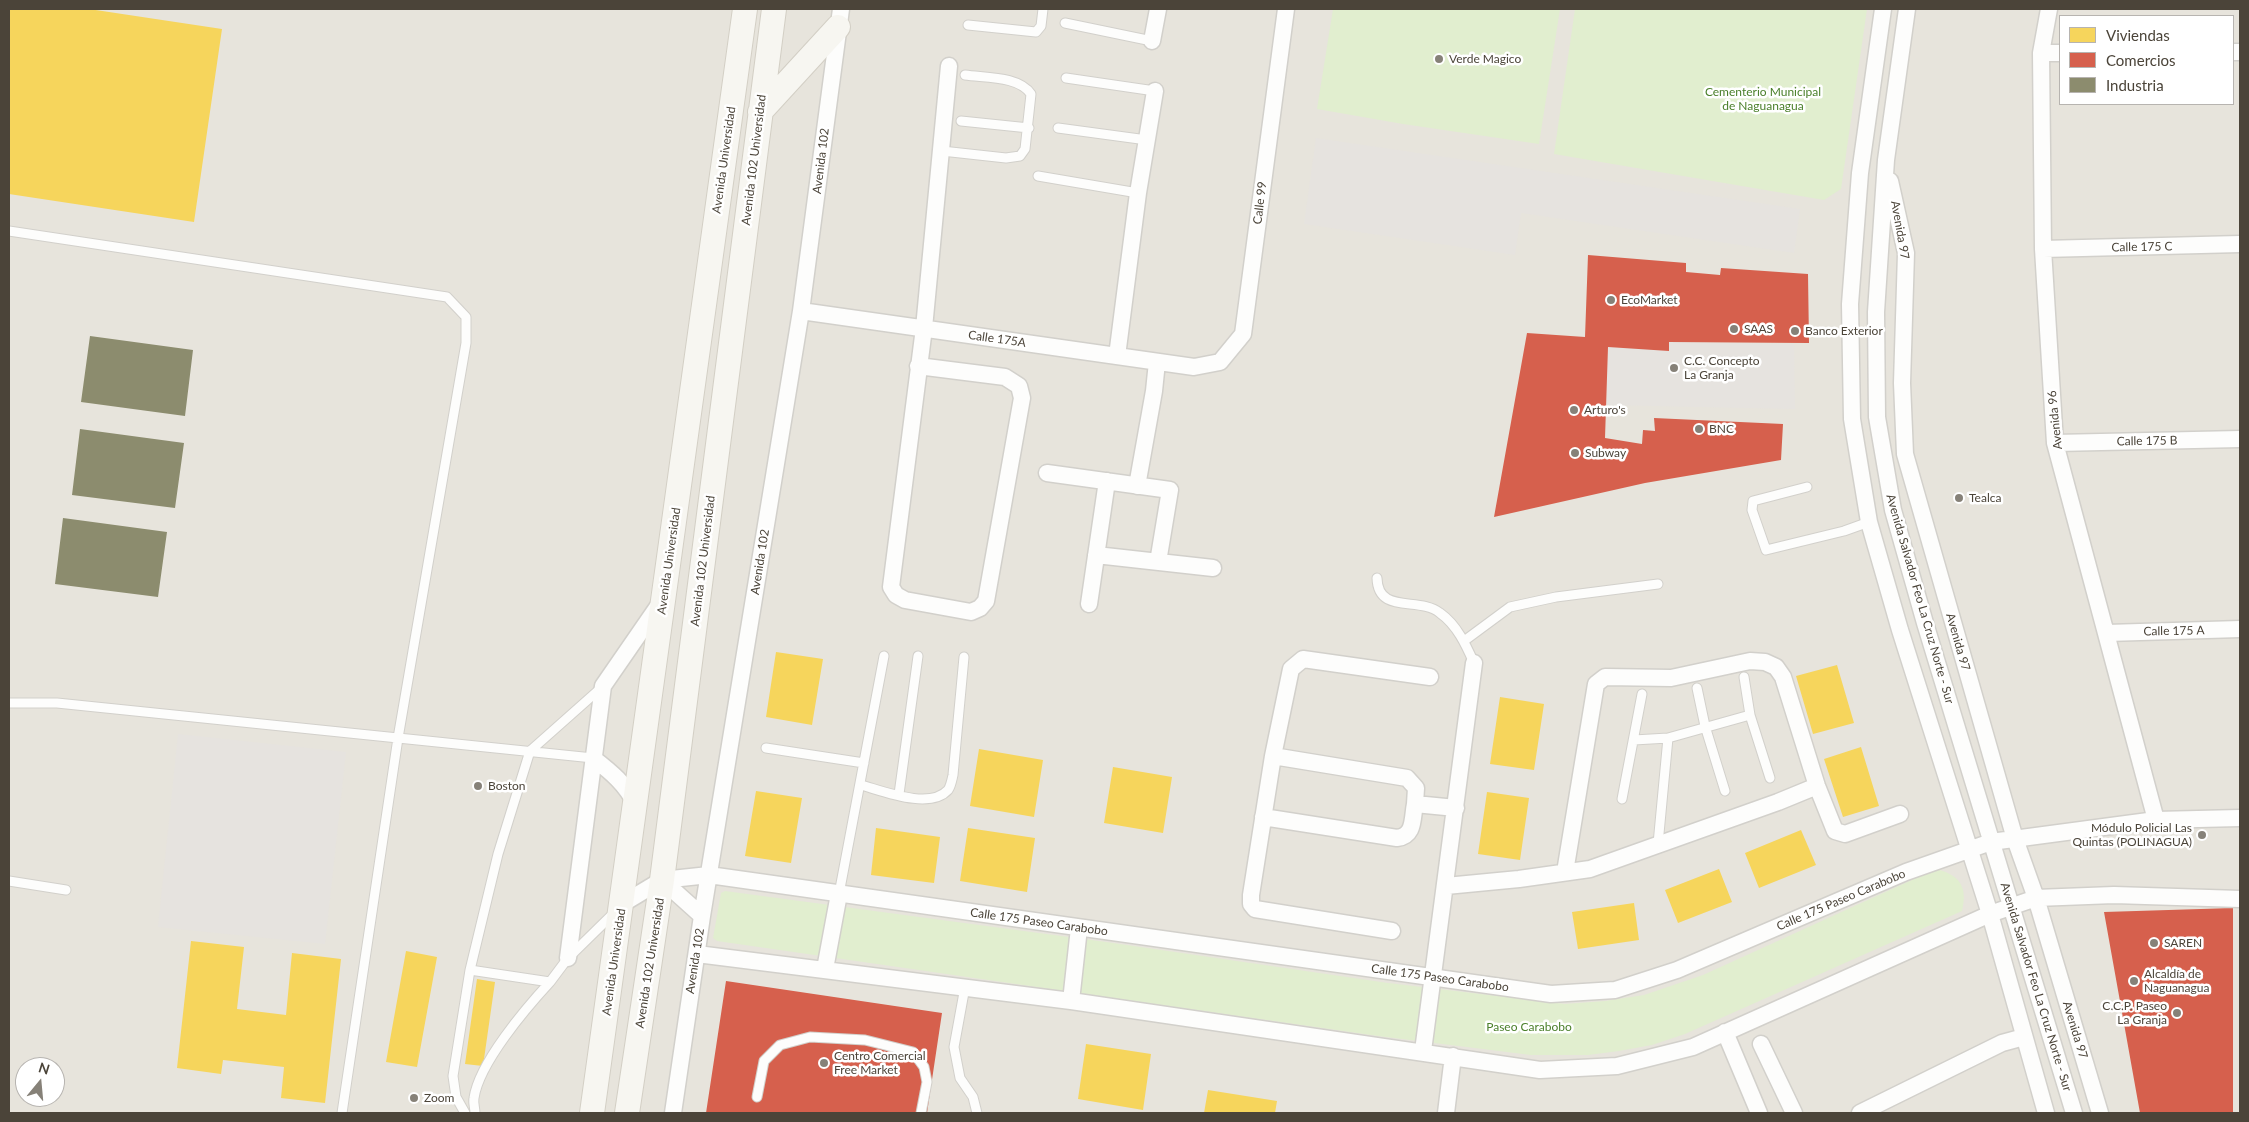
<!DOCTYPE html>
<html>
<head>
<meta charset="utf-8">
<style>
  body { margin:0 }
  #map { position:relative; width:2249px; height:1122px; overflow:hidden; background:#f4f2ee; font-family:Lato,sans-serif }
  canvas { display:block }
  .frame { position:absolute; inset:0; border:10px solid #4b4439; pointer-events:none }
  .legend { position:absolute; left:2059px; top:15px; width:175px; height:90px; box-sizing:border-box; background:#fff; border:1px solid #b7b4b0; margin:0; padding:6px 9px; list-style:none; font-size:15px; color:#4b4439 }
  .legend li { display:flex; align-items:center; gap:10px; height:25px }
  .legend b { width:25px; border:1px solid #b7b4b0 }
  .north { position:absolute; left:15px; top:1057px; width:50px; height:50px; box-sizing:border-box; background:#fff; border:1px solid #b7b4b0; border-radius:50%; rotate:17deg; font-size:14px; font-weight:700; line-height:20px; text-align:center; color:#4b4439 }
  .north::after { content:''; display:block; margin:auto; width:18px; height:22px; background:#868178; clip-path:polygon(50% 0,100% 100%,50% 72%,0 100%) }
</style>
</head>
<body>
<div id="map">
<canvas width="2249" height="1122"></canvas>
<div class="frame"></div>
<ul class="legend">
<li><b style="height:14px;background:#f6d55c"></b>Viviendas</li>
<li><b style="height:14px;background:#d6604d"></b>Comercios</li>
<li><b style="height:14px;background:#8c8c6e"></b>Industria</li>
</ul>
<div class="north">N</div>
</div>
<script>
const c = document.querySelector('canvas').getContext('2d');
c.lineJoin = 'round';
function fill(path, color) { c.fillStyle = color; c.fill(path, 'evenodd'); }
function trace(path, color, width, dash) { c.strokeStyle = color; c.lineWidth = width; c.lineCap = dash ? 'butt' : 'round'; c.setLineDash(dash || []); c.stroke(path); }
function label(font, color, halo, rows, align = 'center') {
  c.font = font + ' Lato,sans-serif'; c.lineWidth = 5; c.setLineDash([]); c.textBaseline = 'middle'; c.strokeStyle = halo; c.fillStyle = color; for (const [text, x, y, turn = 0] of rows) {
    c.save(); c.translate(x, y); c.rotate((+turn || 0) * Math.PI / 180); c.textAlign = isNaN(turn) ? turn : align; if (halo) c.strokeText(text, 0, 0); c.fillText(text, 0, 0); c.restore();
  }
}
fill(new Path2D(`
  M9 9H2240V1113H9ZM2060 16H2233V104H2060ZM25 1067H55V1097H25Z`), '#e7e4dc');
fill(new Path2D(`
  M1333 9H1560L1539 144 1403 124 1317 109Z
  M1575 9H1867L1841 189 1824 200 1554 154Z
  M1936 869C1960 875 1968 887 1962 911L1685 1034 1652 1045 1619 1051 1588 1055H1531L1378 1036 717 941 713 938 721 893 725 891 1106 942 1388 983 1565 1004 1605 1001 1644 995 1703 975Z`), '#e1eecf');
fill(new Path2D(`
  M1316 138 1800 209 1794 253 1521 213 1515 255 1304 224Z
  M1669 342 1794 344 1795 409 1606 405 1608 347Z
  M178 734 346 752 325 944 158 927Z`), '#e6e3df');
fill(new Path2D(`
  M9 9H89L222 29 194 222 9 194Z
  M776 652 823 659 812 725 766 717Z
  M1837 665 1854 723 1813 734 1796 676Z
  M1500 697 1544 704 1534 770 1490 764Z
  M1861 747 1879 806 1843 817 1824 759Z
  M979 749 1043 760 1034 817 970 806Z
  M1113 767 1172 777 1163 833 1104 823Z
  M756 791 802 798 791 863 745 856Z
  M1487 792 1529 798 1520 860 1478 854Z
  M876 828 940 837 934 883 871 875Z
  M968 828 1035 838 1027 892 960 881Z
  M1801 830 1816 865 1759 888 1745 853Z
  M1719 869 1732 902 1678 923 1665 890Z
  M1634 903 1639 940 1578 949 1572 912Z
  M191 941 244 947 237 1009 286 1015 292 953 341 959 325 1103 281 1098 284 1067 223 1060 221 1074 177 1068Z
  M406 951 437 957 417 1067 386 1062Z
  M477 979 495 982 483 1066 465 1064Z
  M1086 1044 1151 1054 1143 1110 1078 1099Z
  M1208 1090 1277 1101 1275 1113H1204Z`), '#f6d55c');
fill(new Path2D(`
  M1588 255 1686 263V272L1720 275 1721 268 1808 274 1809 343 1669 342V351L1608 347 1605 438 1642 444 1643 430 1655 431 1654 418 1783 424 1781 460 1645 483 1494 517 1527 333 1585 337Z
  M2233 908V1113H2140L2104 912Z
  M726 981 942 1013 927 1113H706Z`), '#d6604d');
fill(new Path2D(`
  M90 336 193 350 185 416 81 402Z
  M80 429 184 443 175 508 72 495Z
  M63 518 167 532 158 597 55 584Z`), '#8c8c6e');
const service = new Path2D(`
  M1065 23 1152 41
  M968 25 1036 32 1041 26 1043 9
  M1066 78 1155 91
  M961 121 1029 128
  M1058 128 1147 140
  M942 151 1006 158 1020 156 1025 149 1031 94C1019 76 986 78 965 75
  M1038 176 1138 193
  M9 231 447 297 466 317V343L398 738 342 1113
  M1807 487 1753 501 1752 510 1766 550 1844 531 1869 522
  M1377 578C1378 615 1419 596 1440 613 1457 625 1466 645 1474 663
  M1464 641 1510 607 1556 597 1658 584
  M1744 677 1750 715 1770 778
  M1697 688 1705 726 1725 791
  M9 703H57L593 758
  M1634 740 1668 738
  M766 748 864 763
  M861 785C883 791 930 810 948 790 951 786 952 779 953 775L964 657
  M899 794 918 656
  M1622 799 1642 694
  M1658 844 1668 738 1750 715
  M9 881 66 890
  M839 894 884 656
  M470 970 498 854 530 751 601 688
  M965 987 954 1047 960 1078 973 1097 977 1113
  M757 1097 764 1061 780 1045 810 1037 865 1040 913 1052 924 1067 927 1082 921 1113
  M465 1113 456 1097 453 1076 470 970 550 982 568 958 615 912
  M475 1113C475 1108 473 1103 474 1098 479 1063 526 1008 550 982`);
const minor = new Path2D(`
  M1883 9 1860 173 1850 304 1852 419 1869 522 1900 630 1990 914 2046 1113
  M1907 9 1886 160 1876 312 1877 417 1893 510 1925 623 2074 1113
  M2049 9 2041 53 2043 249 2055 443 2156 820
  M1152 41 1158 9
  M2233 52H2240
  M2041 53H2060
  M1890 181 1906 253 1902 383 1905 454 2015 839 2036 898 2100 1113
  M2043 249 2240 244
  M801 311 1194 367 1220 362 1243 334 1286 9
  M1117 356 1138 193 1155 91
  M918 366 1005 377 1019 386 1022 398 986 601 980 608 971 612 905 600 896 595 891 587 924 328 949 66
  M2055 443 2240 439
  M1047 473 1170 490 1158 562
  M1137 486 1154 391 1157 362
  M1096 555 1213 568
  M1089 604 1107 481
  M2107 633 2240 629
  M1273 756 1407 778 1416 788 1415 804 1456 808
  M593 758C611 772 626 784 636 805
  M1263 817 1397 838C1415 836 1412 818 1415 804
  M1565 872 1596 684 1605 677 1671 678 1750 661 1765 662 1776 667 1783 677 1817 786 1835 831 1845 834 1900 814
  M662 880 702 916
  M1446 886 1519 879 1590 869 1778 802 1817 786
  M622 904 662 880 709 875 1551 994 1615 990 1677 970 1906 872 1991 842 2156 820 2240 818
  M1392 931 1255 909 1251 904V895L1273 756 1291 669 1303 659 1430 677
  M697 954 1071 1001 1540 1070 1617 1066 1693 1047 1990 914 2036 898 2114 895 2240 899
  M568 958 603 686 661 602
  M825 969 839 894
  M1071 1001 1079 928
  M1725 1032 1759 1113
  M1761 1044 1794 1113
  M1423 1051 1474 663
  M673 1113 702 916 801 311 841 9
  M1446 1113 1453 1056
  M1860 1113 2002 1043 2024 1037`);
const secondary = new Path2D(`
  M760 112 838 27
  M592 1113 745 9
  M627 1113 662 880 774 9`);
trace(service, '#d2d0cb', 11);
trace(minor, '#d2d0cb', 19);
trace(secondary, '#d3cfc5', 26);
trace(service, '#fdfdfc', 9);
trace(minor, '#fdfdfc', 16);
trace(secondary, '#f7f6f1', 24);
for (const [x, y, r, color] of [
  [1439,59,5,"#868178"],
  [1611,300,5,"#868178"],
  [1734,329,5,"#868178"],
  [1795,331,5,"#868178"],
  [1674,368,5,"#868178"],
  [1574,410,5,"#868178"],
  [1699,429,5,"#868178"],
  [1575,453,5,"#868178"],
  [1959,498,5,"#868178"],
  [478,786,5,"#868178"],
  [2202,835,5,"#868178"],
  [2154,943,5,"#868178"],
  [2134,981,5,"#868178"],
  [2177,1013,5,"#868178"],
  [824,1063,5,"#868178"],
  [414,1098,5,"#868178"]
]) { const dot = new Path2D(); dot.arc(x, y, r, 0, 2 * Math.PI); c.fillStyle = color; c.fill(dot); trace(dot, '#fff', 2); }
label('12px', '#4b4439', '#fff', [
  ["Verde Magico",1449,59],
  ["EcoMarket",1621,300],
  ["SAAS",1744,329],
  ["Banco Exterior",1805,331],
  ["C.C. Concepto",1684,361],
  ["La Granja",1684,375],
  ["Arturo's",1584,410],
  ["BNC",1709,429],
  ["Subway",1585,453],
  ["Tealca",1969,498],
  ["Boston",488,786],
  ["Módulo Policial Las",2192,828,"right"],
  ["Quintas (POLINAGUA)",2192,842,"right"],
  ["SAREN",2164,943],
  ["Alcaldía de",2144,974],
  ["Naguanagua",2144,988],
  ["C.C.P. Paseo",2167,1006,"right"],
  ["La Granja",2167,1020,"right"],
  ["Centro Comercial",834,1056],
  ["Free Market",834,1070],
  ["Zoom",424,1098]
], 'left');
label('12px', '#4a7f2a', '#fff', [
  ["Cementerio Municipal",1763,92],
  ["de Naguanagua",1763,106],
  ["Paseo Carabobo",1529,1027]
]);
label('12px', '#4b4439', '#fff', [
  ["Avenida Universidad",724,160,-82],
  ["Avenida 102 Universidad",754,160,-83],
  ["Avenida 102",821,161,-83],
  ["Calle 99",1260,203,-83],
  ["Avenida 97",1900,230,80],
  ["Calle 175 C",2142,247,-1],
  ["Calle 175A",997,339,8],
  ["Avenida 96",2055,420,-96],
  ["Calle 175 B",2147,441,-1],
  ["Avenida Universidad",669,561,-82],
  ["Avenida 102 Universidad",703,561,-83],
  ["Avenida 102",760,562,-81],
  ["Avenida Salvador Feo La Cruz Norte - Sur",1920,599,74],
  ["Calle 175 A",2174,631,-1],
  ["Avenida 97",1958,642,74],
  ["Calle 175 Paseo Carabobo",1841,900,-23],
  ["Calle 175 Paseo Carabobo",1039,922,8],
  ["Avenida 102",695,961,-81],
  ["Avenida Universidad",614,962,-82],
  ["Avenida 102 Universidad",650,963,-81],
  ["Calle 175 Paseo Carabobo",1440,978,8],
  ["Avenida Salvador Feo La Cruz Norte - Sur",2036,987,73],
  ["Avenida 97",2075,1030,73]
]);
</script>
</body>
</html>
